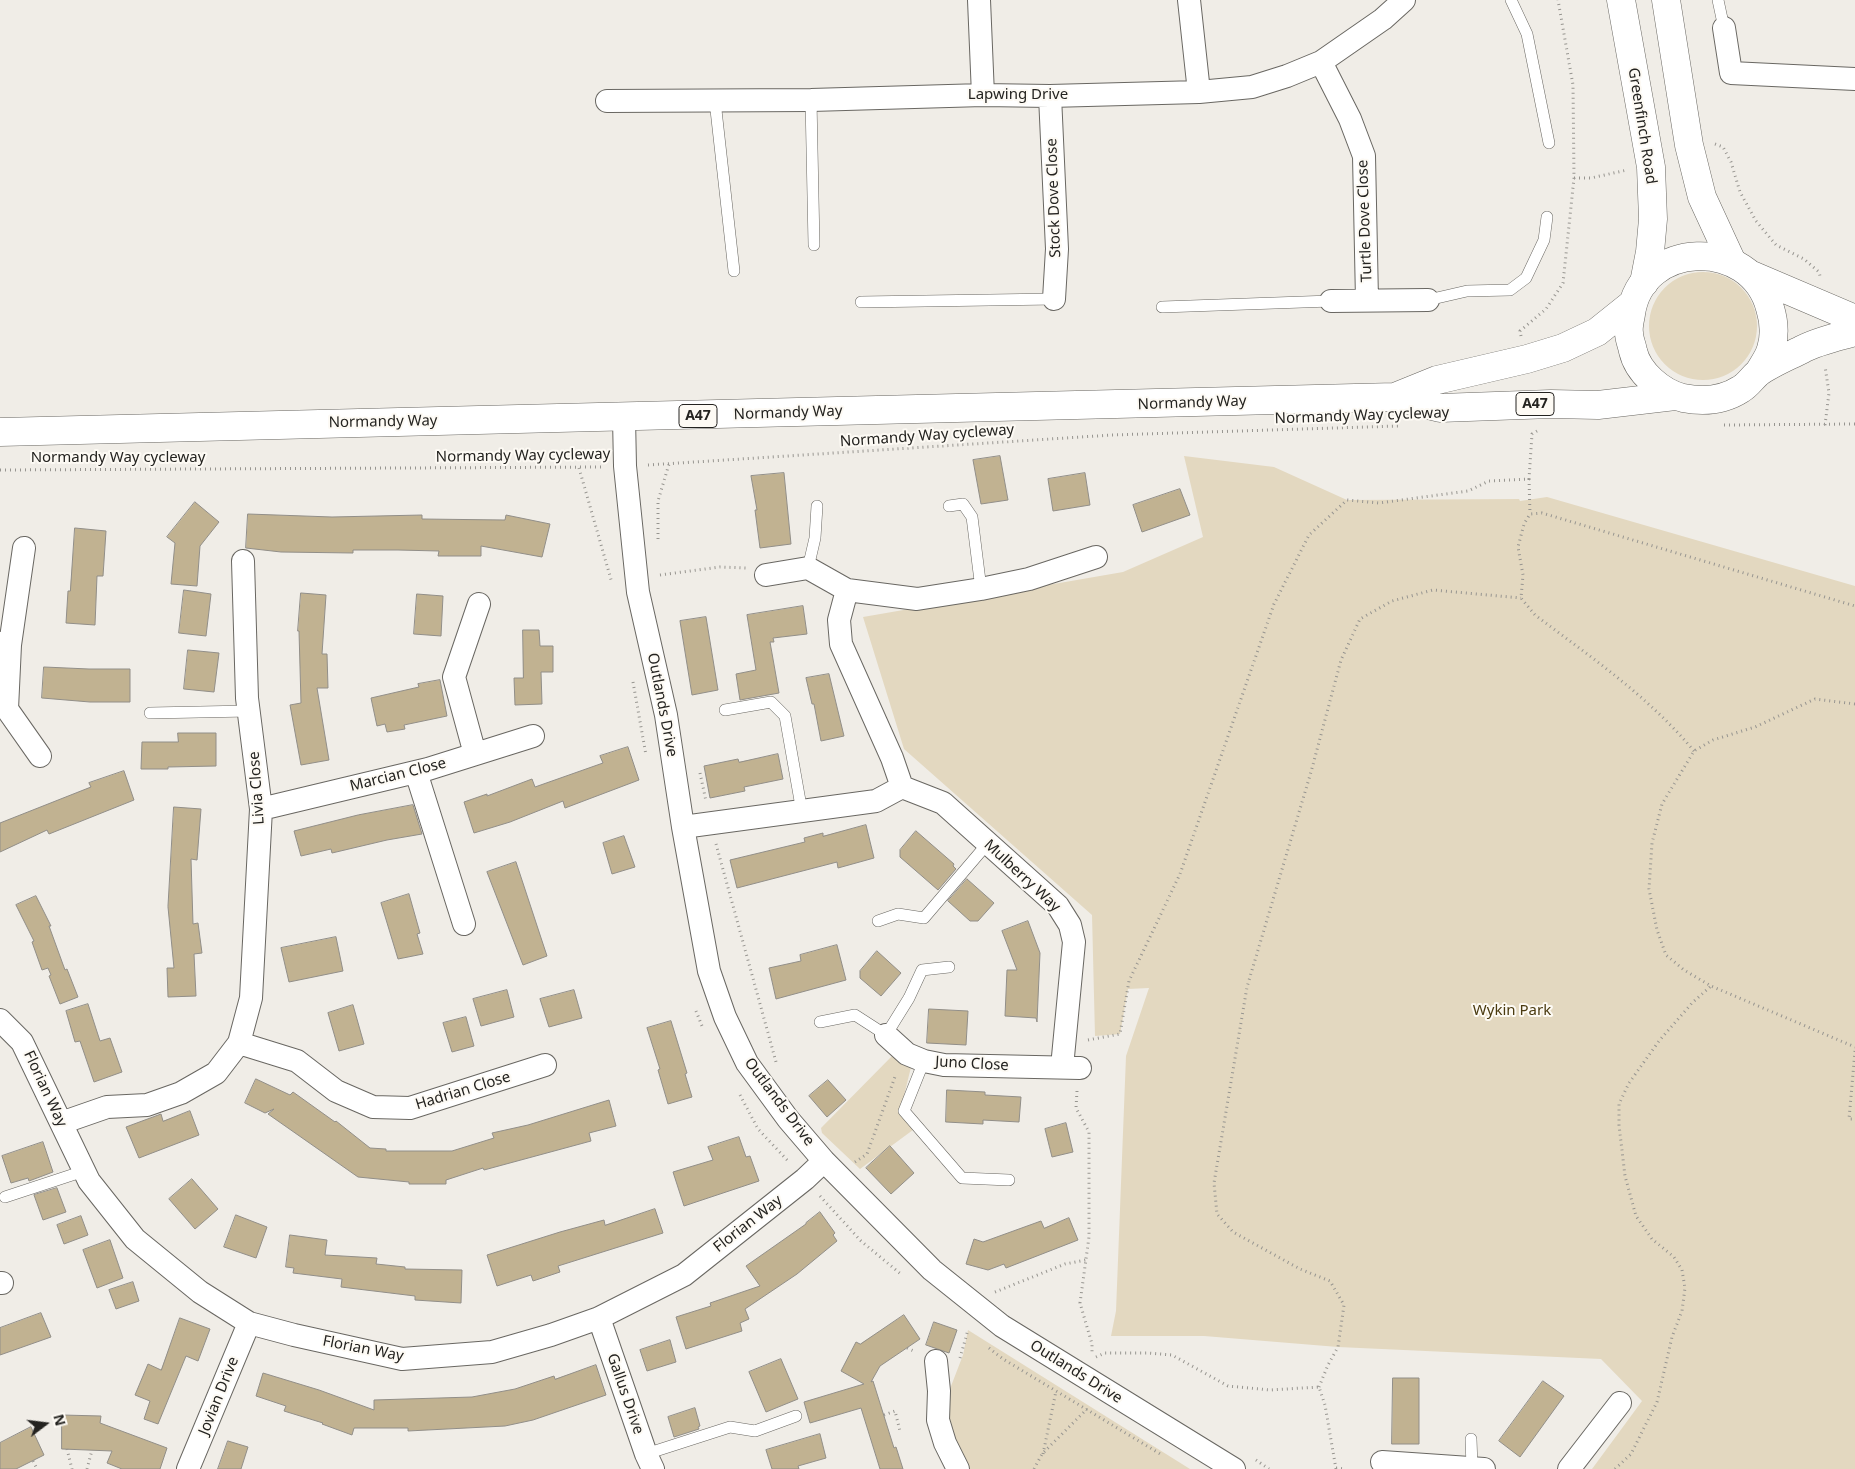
<!DOCTYPE html>
<html>
<head>
<meta charset="utf-8">
<style>
  body { margin:0 }
  #map { position:relative; width:1855px; height:1469px; overflow:hidden; background:#f0ede7; font-family:"Noto Sans",sans-serif }
  canvas { display:block }
  .north { position:absolute; left:20px; top:1399px; width:50px; height:50px; -webkit-text-stroke:4px #fdfaf4; paint-order:stroke; rotate:75deg; font-size:14px; font-weight:700; line-height:20px; text-align:center; color:#242320 }
  .north::after { content:''; display:block; margin:auto; width:18px; height:22px; background:#242320; clip-path:polygon(50% 0,100% 100%,50% 72%,0 100%) }
</style>
</head>
<body>
<div id="map">
<canvas width="1855" height="1469"></canvas>
<div class="north">N</div>
</div>
<script>
const c = document.querySelector('canvas').getContext('2d');
c.lineJoin = 'round';
function fill(path, color) { c.fillStyle = color; c.fill(path, 'evenodd'); }
function trace(path, color, width, dash) { c.strokeStyle = color; c.lineWidth = width; c.lineCap = dash ? 'butt' : 'round'; c.setLineDash(dash || []); c.stroke(path); }
function label(font, color, halo, rows, align = 'center') {
  c.font = font + ' "Noto Sans",sans-serif'; c.lineWidth = 4; c.setLineDash([]); c.textBaseline = 'middle'; c.strokeStyle = halo; c.fillStyle = color; for (const [text, x, y, turn = 0] of rows) {
    c.save(); c.translate(x, y); c.rotate((+turn || 0) * Math.PI / 180); c.textAlign = isNaN(turn) ? turn : align; if (halo) c.strokeText(text, 0, 0); c.fillText(text, 0, 0); c.restore();
  }
}
fill(new Path2D(`
  M1649 326a54 54 0 1 1 108 0a54 54 0 1 1-108 0Z
  M1184 456 1274 467 1347 500 1519 499 1520 501 1547 497 1855 586V1469H1592L1642 1401 1601 1359 1338 1347 1204 1336H1111L1116 1311 1126 1056 1149 988 1128 989 1120 1034 1095 1036 1092 915 904 749 863 617 1123 572 1203 537Z
  M893 1055 912 1063 900 1112 917 1127 860 1169 822 1133 821 1128Z
  M968 1330 1190 1469H960L938 1420 963 1355Z`), '#e3d8c0');
const building = new Path2D(`
  M1000 456 1008 500 981 504 973 460Z
  M784 473 791 544 760 548 755 510H757L751 476Z
  M1085 473 1090 505 1053 511 1048 479Z
  M1180 489 1190 515 1142 532 1133 505Z
  M195 502 219 522 200 546 197 586 171 584 175 543 167 537Z
  M248 514 332 517 422 515V519L505 520 506 515 550 524 542 557 481 546V556H438L439 551 398 550H353V553L281 552 246 548Z
  M75 528 106 531 103 576H97L95 625 66 623 68 591H70Z
  M184 590 211 594 206 636 179 633Z
  M301 593 326 595 322 654H327L328 688H317L329 760 301 765 290 705 301 703 299 631H298Z
  M417 594 443 596 441 636 414 634Z
  M803 606 807 634 773 638 774 642H770L779 693 740 700 736 674 756 670 747 615Z
  M706 617 718 690 692 695 680 621Z
  M523 630H539L540 646H553V672H541L542 704 515 705 514 678H523Z
  M188 650 219 653 214 692 184 689Z
  M44 667 89 669H130V702H90L42 698Z
  M829 674 844 736 821 741 814 704H812L806 678Z
  M440 680 447 716 404 725 405 729 387 732 385 724 377 726 371 698 419 687 418 684Z
  M178 733H216V766L168 767V769H141L142 742H178Z
  M628 747 639 780 565 808 563 801 510 822 474 833 464 802 487 794V796L532 779 535 787 603 763 600 756Z
  M778 754 783 779 744 787 745 791 710 798 704 766 738 759 739 762Z
  M124 771 134 800 49 834 47 830 0 852V823L91 787 89 783Z
  M413 805 422 834 387 840 332 853 331 849 301 856 294 831 358 815Z
  M174 807 201 809 197 860 191 859 193 924 198 923 202 953 194 954 196 996 168 997 167 968H174L168 907Z
  M866 825 874 858 838 868 837 862 737 888 730 860 805 842 804 838 823 833V836Z
  M916 831 954 864 953 866 956 869 938 890 900 857V850Z
  M624 836 635 867 612 874 603 843Z
  M516 862 547 956 523 965 487 872Z
  M967 879 994 903 978 921H970L948 901Z
  M409 894 420 933 417 934 423 954 398 959 381 903Z
  M36 896 51 926H49L65 970 67 969 78 997 60 1004 49 976 51 975 48 968 42 970 32 942 34 941 16 905Z
  M1028 921 1040 953 1037 1022 1036 1018 1005 1016 1007 970H1017L1002 931Z
  M336 937 343 971 289 982 281 948Z
  M837 945 846 980 776 999 769 968 801 961 800 955Z
  M877 951 901 973 881 996 860 978V971Z
  M507 990 514 1017 481 1026 473 999Z
  M574 990 582 1018 549 1027 540 999Z
  M88 1004 100 1041 110 1038 122 1072 94 1082 80 1041 75 1042 66 1011Z
  M353 1005 364 1044 339 1051 328 1013Z
  M929 1009 968 1011 966 1045 927 1043Z
  M466 1017 474 1046 452 1052 443 1023Z
  M671 1021 687 1073 685 1074 692 1097 668 1104 658 1070 660 1069 647 1028Z
  M256 1079 290 1095 293 1092 335 1122 336 1121 370 1148 386 1149V1151H452L494 1138 492 1133 528 1125 609 1100 616 1126 589 1133 591 1141 484 1170 483 1168 446 1180V1184H409V1182L358 1177 268 1114 274 1109 265 1113 245 1103Z
  M828 1080 846 1100 827 1117 809 1096Z
  M947 1090 985 1092V1095L1021 1097 1019 1122 983 1120V1124L946 1122Z
  M190 1111 199 1135 139 1158 126 1127 161 1114 163 1121Z
  M1066 1123 1073 1152 1052 1157 1045 1129Z
  M739 1137 746 1157 750 1156 759 1181 684 1206 673 1172 713 1160 708 1147Z
  M43 1142 53 1172 29 1181 28 1178 11 1183 2 1156Z
  M890 1146 914 1173 891 1194 866 1168Z
  M192 1179 218 1209 195 1229 169 1199Z
  M57 1188 66 1212 43 1220 34 1195Z
  M655 1209 663 1233 558 1266 560 1272 533 1281 531 1275 497 1286 487 1255 560 1232 604 1220 605 1225Z
  M820 1212 835 1233 833 1235 837 1241 797 1274 745 1309 749 1319 740 1323 742 1331 686 1349 676 1317 711 1306 710 1303 760 1286 746 1266 806 1224V1223Z
  M236 1215 267 1227 256 1258 224 1247Z
  M81 1216 88 1235 64 1244 57 1225Z
  M1069 1218 1078 1240 1006 1268 1004 1264 988 1270 966 1264 974 1239 983 1242 1041 1221 1044 1228Z
  M290 1235 327 1240 325 1255 377 1258 376 1264 405 1267V1269L462 1270 461 1303 415 1300V1296L341 1287 342 1279 293 1273 294 1268 286 1267Z
  M110 1240 123 1278 97 1288 83 1250Z
  M133 1282 139 1301 116 1309 109 1290Z
  M41 1313 51 1337 0 1355V1328Z
  M904 1315 920 1339 880 1366 871 1382 873 1381 894 1448 896 1447 903 1469H880L861 1408 810 1423 804 1402 864 1384 841 1371 856 1342 860 1344Z
  M180 1318 210 1329 198 1361 186 1356 158 1424 144 1419 150 1401 135 1395 148 1364 161 1370Z
  M934 1322 957 1330 949 1353 926 1345Z
  M670 1340 676 1362 647 1371 640 1350Z
  M781 1359 798 1399 766 1412 749 1372Z
  M596 1365 606 1395 533 1420 505 1426 408 1431V1428H354L352 1435 322 1424 323 1423 284 1411 286 1406 256 1396 263 1373 319 1390 374 1410V1400L472 1397 515 1389 554 1376 555 1379Z
  M1393 1378H1419V1444H1392Z
  M1543 1381 1564 1396 1520 1457 1499 1441Z
  M695 1408 700 1426 698 1427 699 1429 674 1437 668 1417Z
  M62 1415 101 1416 100 1423 167 1448 160 1469H122L107 1463 112 1451 62 1449Z
  M31 1427 44 1455 16 1469H0V1443Z
  M820 1434 826 1458 798 1466 799 1469H772L766 1450Z
  M228 1441 248 1447 241 1469H218Z`);
fill(building, '#c1b291');
trace(building, '#918e88', 1);
const lane = new Path2D(`
  M1511 0 1527 34 1549 143
  M1718 0 1724 28
  M811 100 814 245
  M715 101 734 271
  M1428 300 1467 291 1510 290 1526 278 1544 240 1547 217
  M861 302 1054 299
  M1162 307 1331 301
  M949 506 963 504 972 517 981 589
  M808 568 815 538 817 506
  M725 710 771 702 785 716 802 812
  M150 713 249 711
  M878 921 898 914 924 918 988 843
  M820 1022 855 1015 886 1035 909 998 922 970 949 967
  M924 1061 904 1111 962 1178 1009 1180
  M5 1197 84 1171
  M1471 1439 1472 1467
  M646 1454 730 1427 755 1431 796 1416`);
const street = new Path2D(`
  M979 0 983 95
  M1189 0 1199 92
  M1724 28 1731 73 1855 79
  M1321 62 1350 119 1364 156 1367 300
  M1050 96 1057 249 1054 299
  M607 101 811 100 983 95 1050 96 1199 92 1252 87 1287 76 1321 62 1383 19 1404 0
  M1331 301 1428 300
  M624 418 625 466 638 592 666 715 683 827 709 971 725 1017 747 1063 788 1119 824 1161 932 1270 1002 1326 1234 1469
  M766 575 808 568 847 590 917 599 981 589 1029 579 1096 557
  M847 590 839 620 841 644 892 758 902 787 943 803 1058 906 1070 925 1074 942 1062 1067
  M0 643 10 645 7 709 40 756
  M10 645 24 548
  M475 754 454 677 479 604
  M416 772 464 924
  M261 809 428 769 533 736
  M683 827 876 801 902 787
  M0 1020 22 1042 89 1181 135 1239 200 1292 249 1323 294 1335 402 1359 492 1352 551 1335 599 1318 684 1275 805 1179 824 1161
  M886 1035 907 1054 924 1061 944 1065 1080 1068
  M239 1043 251 998 261 809 247 698 243 561
  M61 1123 107 1107 147 1105 181 1093 216 1073 239 1043 297 1061 336 1091 373 1107 410 1108 545 1065
  M0 1283H2
  M599 1318 646 1454 653 1469
  M936 1361 939 1391 938 1420 945 1443 958 1469
  M1382 1462 1484 1469
  M188 1469 249 1323
  M1569 1469 1620 1403`);
const secondary = new Path2D(`
  M1621 0 1651 167 1653 219 1650 252 1644 283
  M1666 0 1689 145 1702 197 1732 262`);
const primary = new Path2D(`
  M1752 275 1855 319
  M1759 372C1763 365 1769 357 1771 349 1775 336 1774 321 1770 308 1751 236 1641 240 1631 314 1630 320 1628 327 1629 333 1629 339 1632 345 1633 351 1638 373 1662 393 1683 398 1703 402 1724 400 1741 389 1748 385 1752 378 1758 373 1770 364 1787 357 1801 350 1817 341 1837 337 1855 332
  M1395 397 1437 380 1527 359 1563 348 1597 332 1632 304
  M0 432 1395 397 1440 408 1551 404 1598 405 1675 396`);
trace(lane, '#696762', 12);
trace(street, '#696762', 24);
trace(secondary, '#696762', 29);
trace(primary, '#696762', 29);
trace(new Path2D(`
  M1715 144 1723 147 1731 162 1740 192 1756 221 1776 245 1804 259 1819 272 1820 276
  M1574 178H1591L1627 170
  M1521 336 1520 331 1546 309 1563 283 1574 178 1573 85 1558 0
  M1724 425 1855 424
  M1825 425 1829 393 1825 366
  M648 465 1112 435 1398 426
  M579 468 612 583
  M0 470 602 467
  M1529 479 1530 514
  M658 539V501L669 464
  M660 575 720 567 746 568
  M633 682 646 755
  M1855 704 1815 699 1755 727 1713 740 1694 751 1662 804 1652 843 1649 889 1657 930 1666 955 1684 970 1711 986 1855 1047
  M1694 751C1649 697 1591 657 1535 615L1521 598 1523 575 1518 547 1524 524 1530 514 1542 513 1855 606
  M700 773 706 801
  M716 844 776 1062
  M696 1011 702 1026
  M1088 1040 1120 1034 1129 981 1180 874 1274 604 1309 535 1347 500 1379 503 1468 491 1489 481 1529 479 1532 434 1537 431
  M1855 1051 1849 1119H1855
  M1077 1091 1076 1108 1089 1132V1237L1080 1303 1092 1344V1354
  M740 1095 758 1129 789 1162
  M855 1162 867 1154 896 1074
  M820 1196 861 1241 902 1275
  M995 1292 1065 1264 1086 1260
  M907 1348 916 1352
  M989 1348 1003 1359 1162 1455
  M1096 1357 1105 1353H1148L1172 1355 1228 1386 1270 1390 1319 1387 1325 1405 1336 1469
  M960 1358 968 1330
  M1319 1387 1328 1365 1338 1347 1344 1305 1330 1281 1300 1269 1233 1232 1217 1214 1214 1183 1247 987 1311 772 1341 660 1360 619 1392 601 1433 590 1521 598
  M884 1415 895 1411 900 1431
  M67 1449 72 1469
  M1043 1454 1056 1391
  M1256 1460 1269 1469
  M33 1461 37 1469
  M1336 1468 1345 1469
  M87 1469 92 1450
  M1034 1469 1042 1454 1087 1409
  M1615 1469 1631 1454 1657 1402 1672 1337 1682 1311 1685 1288 1682 1270 1674 1257 1652 1239 1636 1216 1625 1176 1619 1125V1104L1629 1083 1659 1041 1692 1003 1711 986`), '#979590', 3, [1, 4]);
trace(lane, '#fff', 11);
trace(street, '#fff', 22);
trace(secondary, '#fff', 28);
trace(primary, '#fff', 28);
for (const [x, y, w] of [
  [1535,404,38],
  [698,416,38]
]) { const box = new Path2D(); box.roundRect(x - w / 2, y - 11.5, w, 23, 4); c.fillStyle = '#fdfaf4'; c.fill(box); trace(box, '#242320', 1); }
label('bold 14px', '#242320', null, [
  ["A47",1535,404],
  ["A47",698,416]
]);
label('15px', '#242320', '#fdfaf4', [
  ["Lapwing Drive",1018,95],
  ["Greenfinch Road",1642,126,81],
  ["Stock Dove Close",1054,198,-92],
  ["Turtle Dove Close",1365,221,-92],
  ["Normandy Way",1192,403,-2],
  ["Normandy Way",788,413,-2],
  ["Normandy Way cycleway",1362,416,-2],
  ["Normandy Way",383,422,-1],
  ["Normandy Way cycleway",927,436,-4],
  ["Normandy Way cycleway",523,456,-1],
  ["Normandy Way cycleway",118,458],
  ["Outlands Drive",662,705,79],
  ["Marcian Close",398,775,-14],
  ["Livia Close",257,788,-94],
  ["Mulberry Way",1022,876,43],
  ["Juno Close",972,1064,3],
  ["Florian Way",45,1089,65],
  ["Hadrian Close",463,1091,-17],
  ["Outlands Drive",779,1102,53],
  ["Florian Way",748,1224,-38],
  ["Florian Way",363,1349,11],
  ["Outlands Drive",1076,1372,32],
  ["Gallus Drive",625,1394,71],
  ["Jovian Drive",219,1396,-68]
]);
label('15px', '#4a3a0f', '#fdfaf4', [
  ["Wykin Park",1512,1011]
]);
</script>
</body>
</html>
